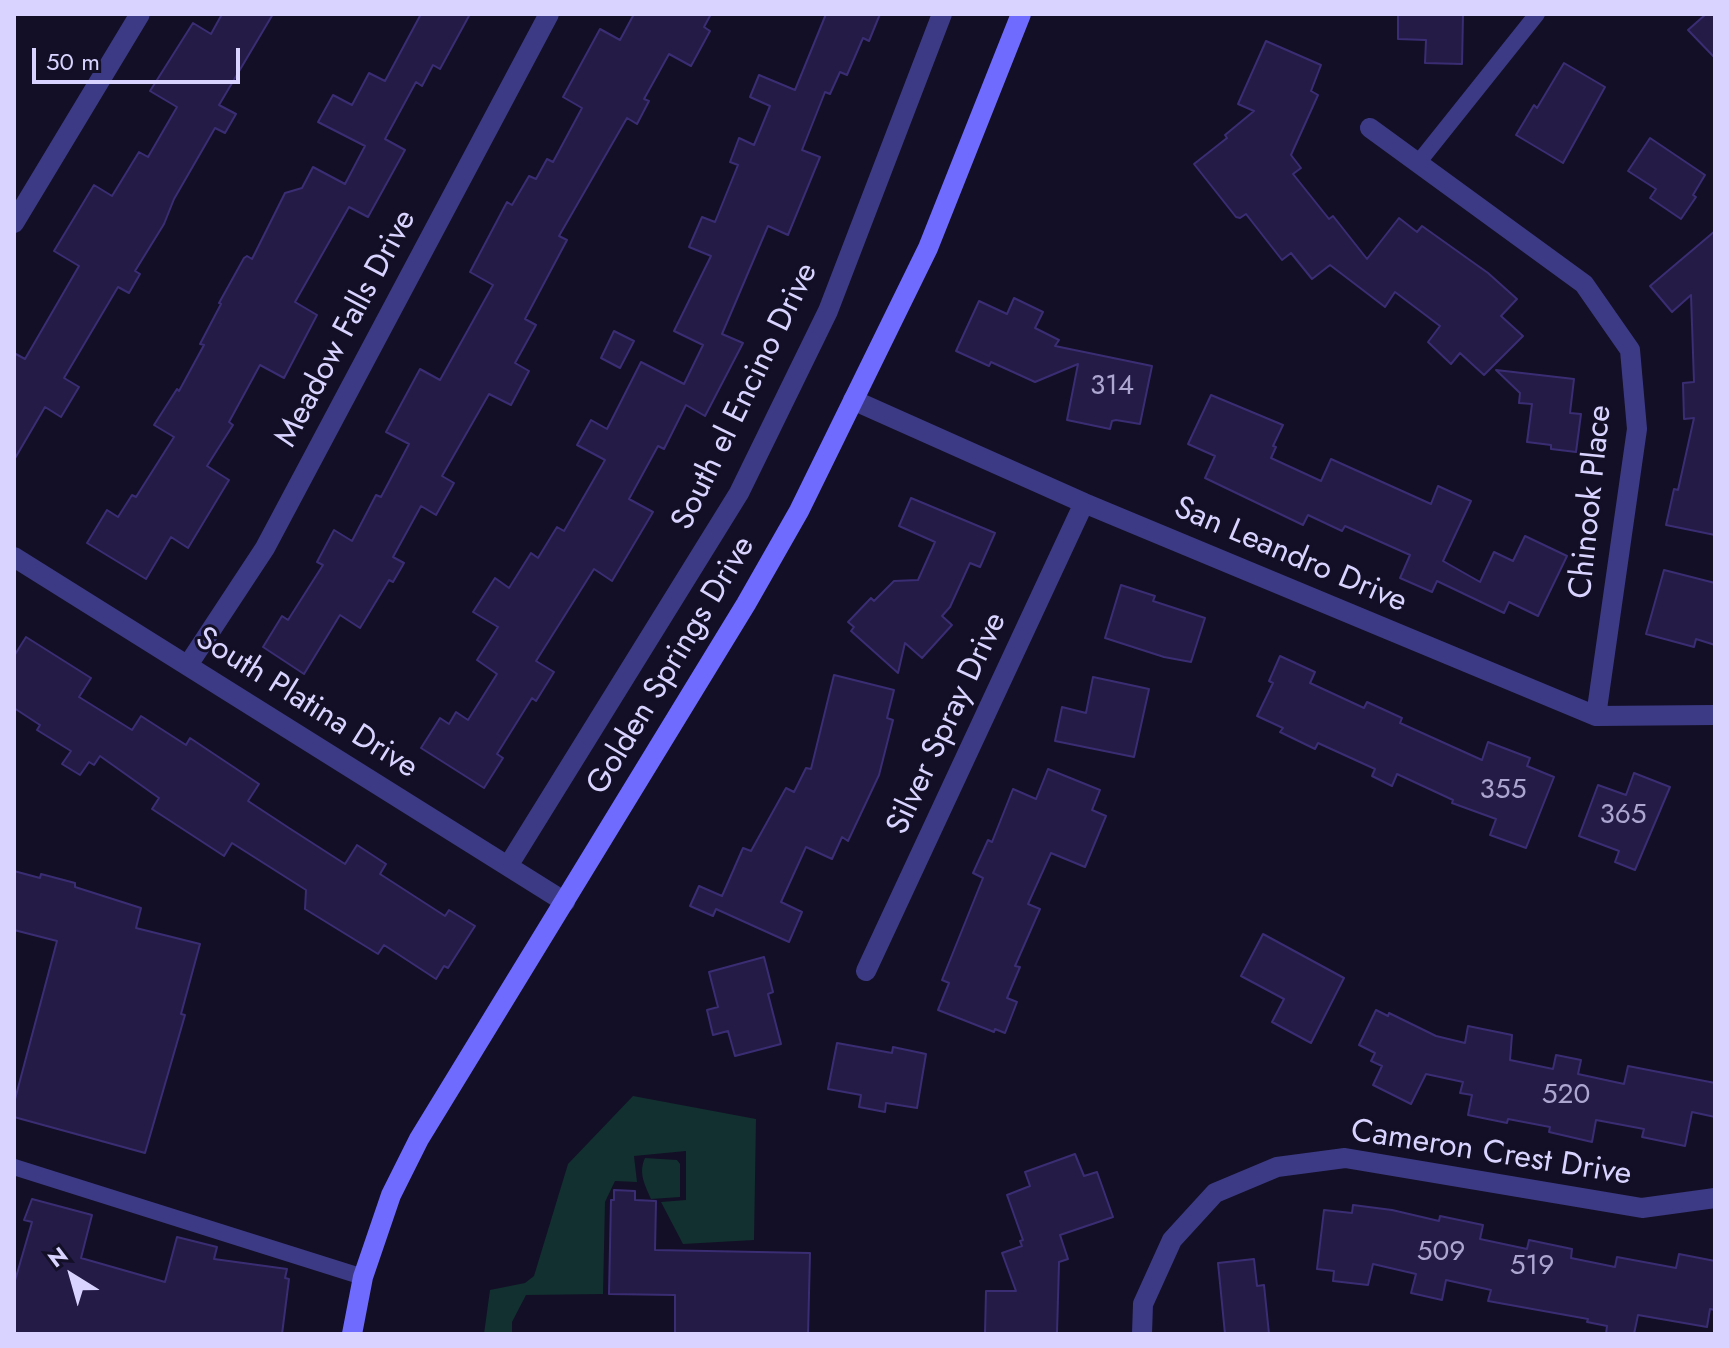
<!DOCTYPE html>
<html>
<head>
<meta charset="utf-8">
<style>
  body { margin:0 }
  #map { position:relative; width:1729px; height:1348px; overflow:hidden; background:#130f26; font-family:Jost,sans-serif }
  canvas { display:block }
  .frame { position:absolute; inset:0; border:16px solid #d9d4ff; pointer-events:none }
  .north { position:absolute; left:32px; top:1236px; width:80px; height:80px; -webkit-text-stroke:6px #130f26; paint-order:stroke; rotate:323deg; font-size:22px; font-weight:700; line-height:32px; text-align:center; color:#d9d4ff }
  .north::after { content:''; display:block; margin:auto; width:28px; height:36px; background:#d9d4ff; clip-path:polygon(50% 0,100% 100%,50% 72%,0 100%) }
  .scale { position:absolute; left:32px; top:48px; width:208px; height:36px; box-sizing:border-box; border:4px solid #d9d4ff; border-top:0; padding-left:10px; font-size:24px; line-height:28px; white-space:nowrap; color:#d9d4ff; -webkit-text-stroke:6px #130f26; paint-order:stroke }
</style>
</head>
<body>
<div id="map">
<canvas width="1729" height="1348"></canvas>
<div class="frame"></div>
<div class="north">N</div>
<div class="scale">50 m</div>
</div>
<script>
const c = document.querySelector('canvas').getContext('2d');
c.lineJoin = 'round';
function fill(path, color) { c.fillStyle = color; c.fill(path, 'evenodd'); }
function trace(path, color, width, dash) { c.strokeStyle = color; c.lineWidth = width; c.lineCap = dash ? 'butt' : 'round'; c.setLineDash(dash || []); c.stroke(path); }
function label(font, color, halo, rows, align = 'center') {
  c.font = font + ' Jost,sans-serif'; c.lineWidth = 6; c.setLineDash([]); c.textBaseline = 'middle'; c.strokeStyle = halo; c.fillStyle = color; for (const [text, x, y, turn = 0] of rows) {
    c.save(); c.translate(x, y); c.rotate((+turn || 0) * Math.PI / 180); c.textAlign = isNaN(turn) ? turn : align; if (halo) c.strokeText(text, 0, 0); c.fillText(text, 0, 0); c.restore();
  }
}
fill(new Path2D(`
  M633 1096 756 1119 754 1240 683 1244 661 1202 686 1200V1151L634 1156 637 1182 615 1181 605 1202 603 1294 526 1295 512 1322V1334H484L490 1290 525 1283 534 1276 568 1164Z
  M645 1158 677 1160 680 1164V1197L651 1199C645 1185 638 1173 645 1158Z`), '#12302f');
const building = new Path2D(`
  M222 14H273L219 105 236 114 225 133 215 128 174 199 164 224 135 271 140 274 129 293 118 287 64 378 79 387 61 417 45 407 14 460V353L25 359 79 266 54 251 94 185 112 196 139 152 148 157 177 107 150 91 193 23 211 34Z
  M421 14H470L440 69 433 65 422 86 416 82 385 139 405 150 368 217 349 207 295 302 317 315 284 378 260 365 229 422 233 425 207 466 229 480 188 548 171 537 146 579 87 543 107 510 118 517 132 495 136 497 174 437 154 425 177 389 179 391 204 345 200 344 221 304 219 303 244 258 247 256 252 259 285 193 302 188 313 167 345 184 365 146 318 122 333 95 352 105 369 73 385 81Z
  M634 14H711L704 27 710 31 691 66 669 54 644 99 649 101 637 124 627 118 559 236 567 240 525 319 536 325 515 363 529 371 511 405 489 394 442 476 454 483 436 515 421 506 393 557 404 563 393 582 389 580 360 628 340 615 304 674 263 647 282 616 288 620 323 565 317 562 334 530 352 541 376 495 381 497 409 444 386 432 420 369 440 380 493 285 470 272 507 202 512 205 529 176 536 179 547 159 553 162 582 108 563 97 600 29 620 40Z
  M826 14H880L869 41 863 38 847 75 840 72 830 94 825 92 802 150 820 157 788 235 768 226 722 334 743 343 705 416 686 405 664 449 658 446 629 499 653 512 612 581 594 569 536 661 554 672 536 701 532 698 497 754 503 758 484 788 421 748 440 718 449 724 456 712 468 720 497 674 477 660 498 627 473 612 495 578 509 588 531 553 538 558 557 527 564 531 605 460 577 445 591 420 607 429 641 362 684 384 703 345 674 331 711 256 689 247 702 217 715 222 738 165 730 162 739 138 754 145 770 106 750 97 759 75 795 90Z
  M1398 14H1463L1462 64 1425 63 1426 40 1398 39Z
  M1706 14H1715V58L1688 30Z
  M1266 41 1321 65 1311 91 1318 95 1291 155 1301 168 1293 174 1329 219 1333 216 1367 259 1399 218 1417 232 1422 226 1488 273 1517 299 1501 316 1523 336 1484 375 1460 353 1451 364 1428 342 1440 326 1395 292 1385 307 1330 265 1312 279 1291 253 1282 260 1246 214 1240 218 1236 217 1194 164 1227 138 1225 135 1254 111 1238 104Z
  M1564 63 1605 87 1563 163 1516 135 1534 105 1537 108Z
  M1650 138 1705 175 1693 195 1696 197 1681 219 1650 198 1656 189 1628 171Z
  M1715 231V535L1666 525 1674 489 1678 490 1694 418 1684 419 1683 383 1694 382 1691 295 1672 312 1650 286Z
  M1014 298 1043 312 1035 328 1059 340 1055 346 1152 366 1140 424 1116 420 1112 421 1110 429 1067 420 1078 364 1035 382 991 362 989 366 956 351 979 301 1007 314Z
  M614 331 634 341 620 368 601 358Z
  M1496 370 1574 379 1570 413 1581 414 1576 452 1551 449V445L1527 442 1532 404 1519 403 1520 393Z
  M1211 395 1283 425 1273 446 1276 447 1271 458 1321 481 1331 459 1431 504 1438 486 1471 501 1443 561 1480 582 1494 552 1513 561 1525 536 1567 556 1538 616 1509 602 1504 613 1437 581 1432 592 1400 578 1410 555 1345 526 1342 531 1308 515 1303 525 1205 478 1215 456 1188 444Z
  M911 498 995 533 980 567 970 563 950 607 942 616 952 625 922 658 905 643 898 673 851 631 854 627 848 622 871 598 874 601 894 581 918 580 935 542 899 526Z
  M1664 570 1715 583V645L1696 639 1694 647 1646 634Z
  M1121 585 1155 596 1153 601 1205 618 1191 662 1164 657 1105 638Z
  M26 637 91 678 79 697 132 730 141 716 186 745 190 738 259 784 248 801 289 828 345 864 357 845 386 864 380 874 445 916 449 910 475 926 448 968 444 966 436 979 384 945 378 954 305 909 306 890 232 843 224 856 152 809 159 798 100 756 94 765 89 762 80 775 62 764 71 751 37 730 40 725 14 708V656Z
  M1280 656 1315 672 1310 683 1364 708 1367 702 1402 718 1400 723 1482 760 1488 742 1530 758 1527 766 1554 777 1526 848 1490 835 1496 819 1452 803 1453 800 1397 774 1392 786 1372 776 1375 769 1318 743 1315 749 1280 732 1283 728 1257 716 1273 683 1269 681Z
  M834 675 894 690 887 718 893 720 879 775 848 841 842 837 832 859 806 847 781 902 802 912 789 942 716 909 713 916 690 906 699 886 722 896 743 848 751 851 786 788 794 792 806 768 811 769Z
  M1093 677 1149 689 1134 757 1055 741 1062 707 1086 713Z
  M1048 769 1100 790 1092 810 1106 816 1085 867 1051 853 1028 904 1040 909 1015 966 1020 967 1007 998 1017 1002 1005 1033 995 1029 994 1032 938 1010 949 983 942 980 983 878 973 873 988 840 992 842 1013 789 1036 799Z
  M1634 773 1670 787 1635 870 1615 862 1619 851 1579 836 1598 785 1626 795Z
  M14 871 40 878 41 874 75 883V887L141 908 136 928 200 944 181 1014 185 1015 145 1153 14 1117V1103L57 941 14 930Z
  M1263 934 1344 978 1311 1043 1272 1022 1284 999 1241 976Z
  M764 957 773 992 768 994 781 1044 735 1056 728 1031 713 1035 707 1010 718 1007 709 972Z
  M1376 1010 1388 1016 1389 1013 1436 1036 1465 1043 1468 1026 1512 1035 1510 1060 1553 1069 1556 1055 1581 1060 1578 1074 1624 1084 1628 1066 1715 1083V1117L1692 1112 1685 1146 1642 1137 1644 1129 1596 1120 1592 1142 1549 1132 1550 1127 1508 1119 1507 1123 1468 1115 1472 1095 1460 1093 1463 1082 1426 1074 1411 1104 1373 1085 1382 1066 1371 1061 1375 1053 1359 1045Z
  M837 1043 892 1053 893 1047 926 1054 917 1108 886 1103 885 1112 859 1107 861 1095 828 1089Z
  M1075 1154 1084 1176 1097 1172 1113 1217 1060 1235 1068 1259 1059 1262 1057 1333 985 1334 986 1291H1016L1002 1253 1022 1246 1020 1241 1023 1240 1007 1195 1030 1186 1025 1172Z
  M614 1190 635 1191V1200L656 1201 655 1250 810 1253 808 1334H675V1295L609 1294 611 1200H614Z
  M32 1199 92 1215 81 1258 165 1282 177 1237 217 1247 214 1259 287 1269 285 1278 289 1279 282 1334H14V1284L32 1222 24 1220Z
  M1353 1205 1392 1210 1439 1221 1440 1216 1483 1225 1480 1239 1527 1249 1529 1240 1572 1249 1571 1258 1615 1267 1617 1257 1676 1268 1679 1254 1715 1261V1310L1710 1309 1707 1327 1638 1315 1634 1334H1606L1607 1326 1587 1322 1588 1319 1488 1301 1491 1290 1446 1280 1442 1300 1411 1293 1416 1274 1373 1264 1368 1285 1333 1281 1334 1271 1317 1269 1324 1210 1352 1213Z
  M1254 1259 1257 1286 1264 1285 1269 1334H1225L1218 1263Z`);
fill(building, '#241b47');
trace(building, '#3b2d73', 2);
trace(new Path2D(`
  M1418 163 1537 14
  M14 1167 363 1277`), '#3d3a85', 16);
trace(new Path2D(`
  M1370 128 1584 284 1630 350 1637 429 1596 716
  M14 223 140 14
  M853 400 1084 503 1596 716 1715 715
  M14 557 565 902
  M188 665 265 548 549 14
  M508 866 739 493 828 311 942 14
  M866 971 1084 503
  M1142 1334 1143 1304 1172 1240 1215 1193 1277 1167 1345 1158 1642 1208 1715 1198`), '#3d3a85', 20);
trace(new Path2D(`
  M352 1334 363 1277 391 1195 419 1139 746 604 799 511 928 248 1021 14`), '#6f6bff', 20);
label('28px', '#aca6d1', null, [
  ["314",1112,387],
  ["355",1503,791],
  ["365",1623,816],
  ["520",1566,1096],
  ["509",1441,1253],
  ["519",1532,1267]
]);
label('32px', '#d9d4ff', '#130f26', [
  ["Meadow Falls Drive",347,329,-62],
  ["South el Encino Drive",746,397,-64],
  ["Chinook Place",1592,502,-84],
  ["San Leandro Drive",1290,556,23],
  ["Golden Springs Drive",672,666,-59],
  ["South Platina Drive",306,704,32],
  ["Silver Spray Drive",948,724,-65],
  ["Cameron Crest Drive",1491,1154,9]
]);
</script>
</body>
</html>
